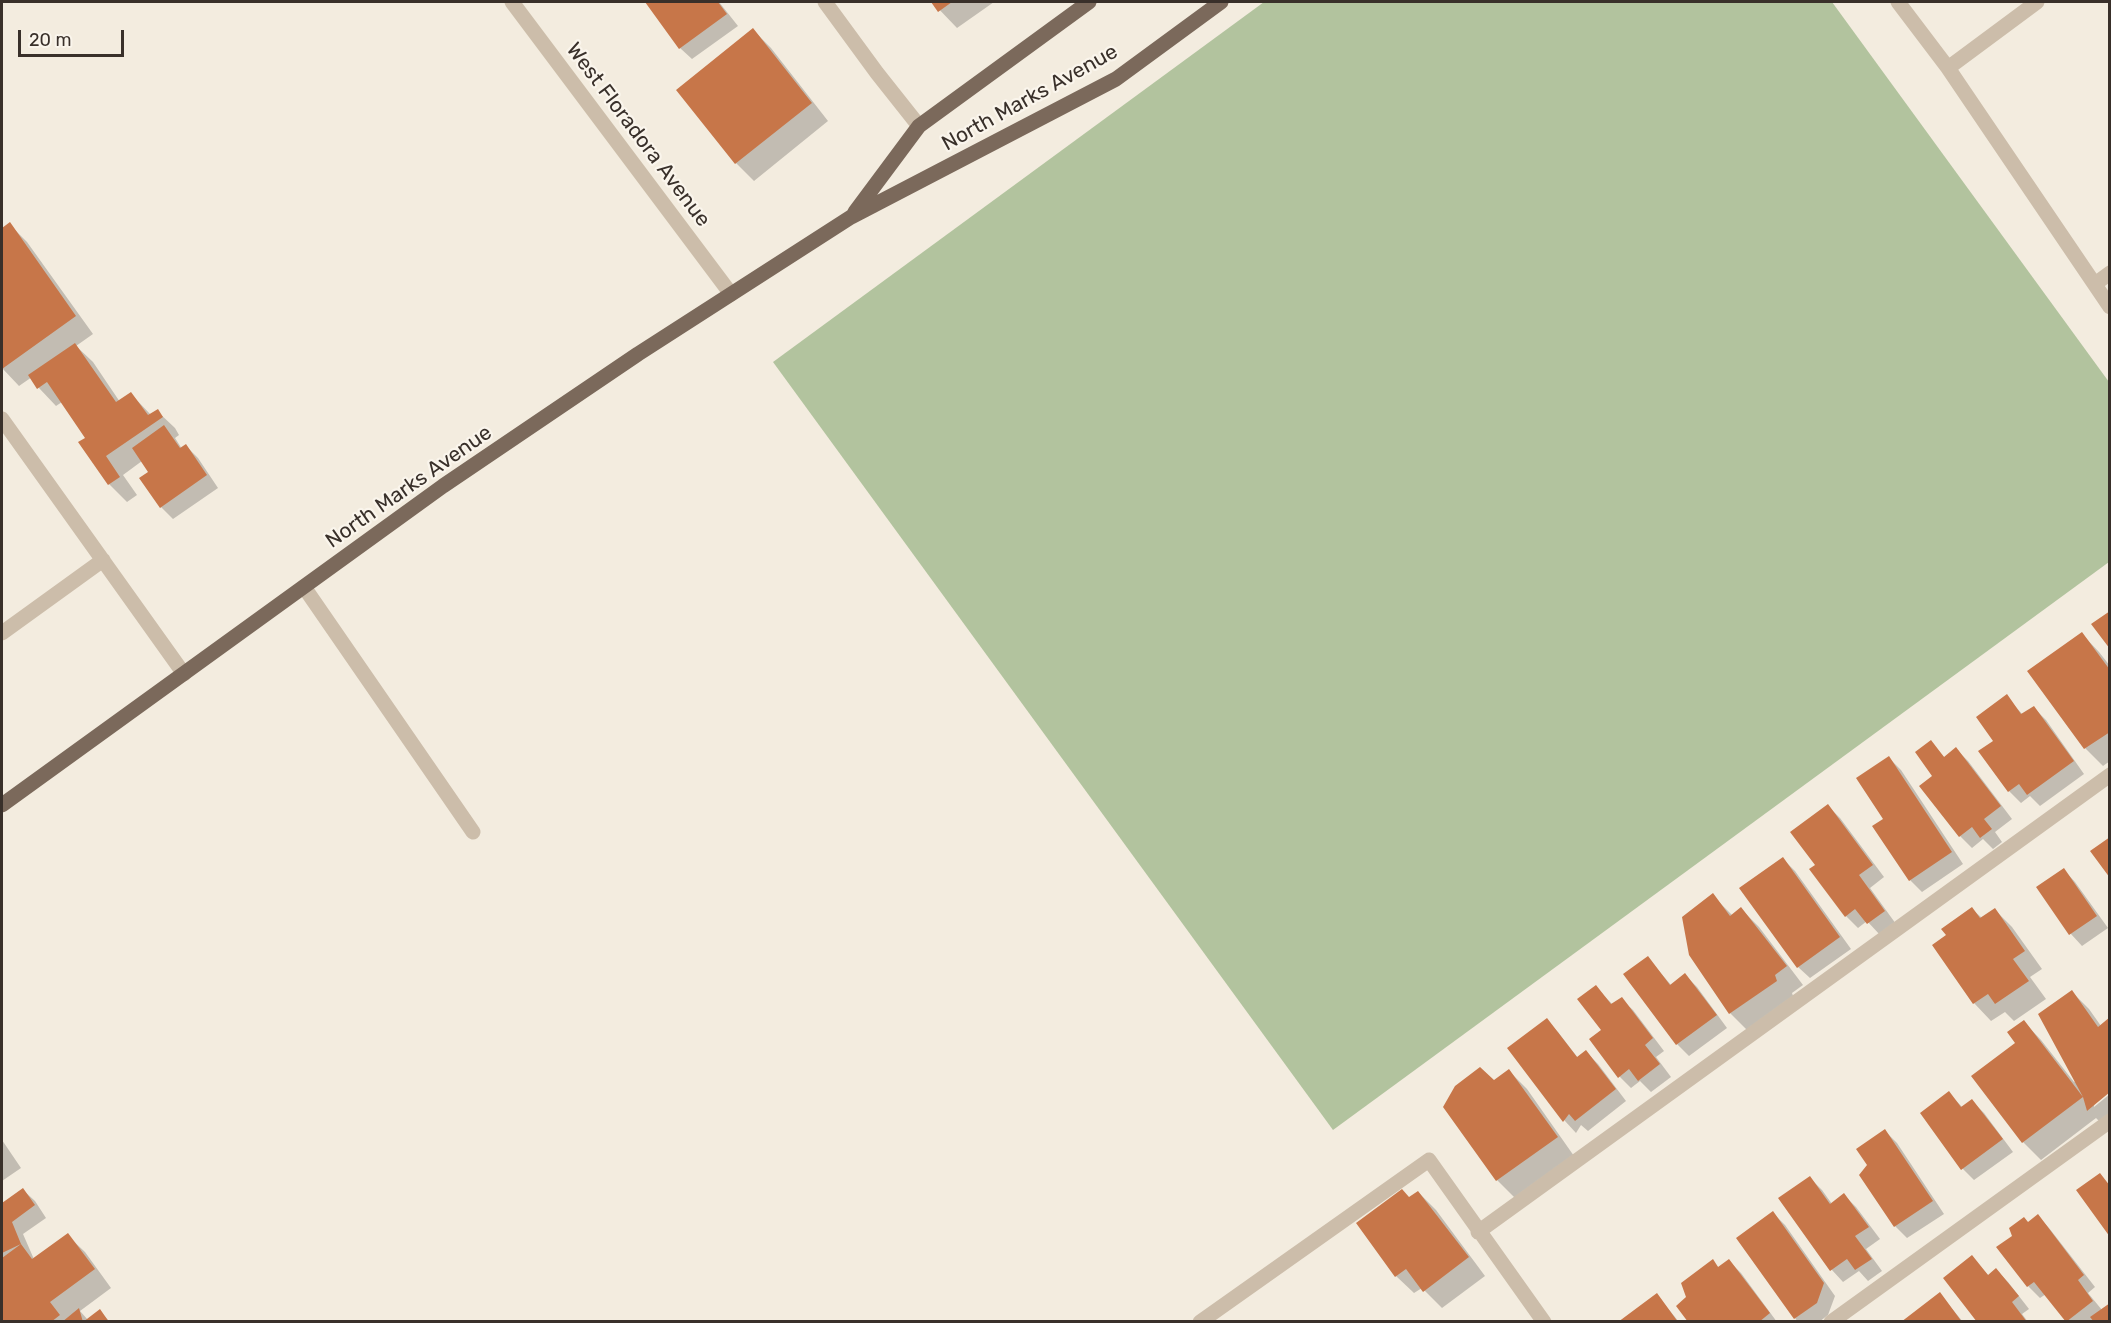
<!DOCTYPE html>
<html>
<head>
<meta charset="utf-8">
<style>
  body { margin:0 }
  #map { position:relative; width:2111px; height:1323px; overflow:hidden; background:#f3ecdf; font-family:Rubik,sans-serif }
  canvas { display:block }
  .frame { position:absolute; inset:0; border:3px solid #39302a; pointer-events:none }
  .scale { position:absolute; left:18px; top:30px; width:106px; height:27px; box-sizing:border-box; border:3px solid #39302a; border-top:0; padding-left:8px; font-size:18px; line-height:21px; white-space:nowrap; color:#39302a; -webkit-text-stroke:4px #faf5ec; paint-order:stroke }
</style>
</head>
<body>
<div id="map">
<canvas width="2111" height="1323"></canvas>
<div class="frame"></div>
<div class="scale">20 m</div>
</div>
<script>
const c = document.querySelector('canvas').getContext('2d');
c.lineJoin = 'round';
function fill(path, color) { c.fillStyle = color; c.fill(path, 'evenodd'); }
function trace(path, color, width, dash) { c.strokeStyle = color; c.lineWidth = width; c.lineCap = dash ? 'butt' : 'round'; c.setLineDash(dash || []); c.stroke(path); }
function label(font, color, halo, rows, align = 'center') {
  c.font = font + ' Rubik,sans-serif'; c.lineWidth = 4.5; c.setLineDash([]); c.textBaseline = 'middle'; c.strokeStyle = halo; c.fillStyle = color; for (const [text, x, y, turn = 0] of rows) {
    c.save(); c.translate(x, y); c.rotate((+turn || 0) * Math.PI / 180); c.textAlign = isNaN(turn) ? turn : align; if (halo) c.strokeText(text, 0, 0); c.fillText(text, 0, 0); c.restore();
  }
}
fill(new Path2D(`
  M1264 2H1832L2109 382V562L1333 1130 773 362Z`), '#b2c39e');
fill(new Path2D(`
  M647 2H719L738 26 692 59 680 48Z
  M932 2H994L957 28Z
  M753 30 771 48 828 121 754 181 736 163Z
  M9 224 27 242 93 334 76 346 93 362 120 402 131 394 151 415 157 411 175 428 179 435 175 438 182 449 186 446 198 458 218 488 173 519 161 507 150 472 142 461 123 475 137 495 127 502 109 484 81 443 87 438 62 402 56 406 39 388 32 377 19 386 2 368V230Z
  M2082 634 2099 652 2110 666V761L2103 766 2085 748Z
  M2006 696 2023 715 2034 708 2046 720 2084 774 2040 806 2030 796 2021 803 2009 791Z
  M1931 742 1945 758 1956 749 1968 761 2012 819 1995 832 2002 842 1993 849 1983 839 1972 848 1960 836 1934 776Z
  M1889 758 1901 770 1963 864 1922 892 1910 880Z
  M1828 806 1840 818 1884 877 1870 888 1896 924 1880 935 1867 921 1858 928 1846 916 1817 865Z
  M1783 859 1795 871 1851 949 1810 978 1798 967Z
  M2064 870 2075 882 2108 928 2082 946 2071 934 2038 888Z
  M1713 896 1733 916 1741 909 1759 927 1803 985 1792 993 1794 999 1748 1031 1730 1013Z
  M1972 909 1982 918 1995 910 2012 927 2042 969 2030 977 2046 999 2014 1021 2005 1012 1991 1021 1974 1003 1948 936Z
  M1648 958 1671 985 1685 975 1697 987 1727 1028 1689 1056 1677 1044Z
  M1596 987 1613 1005 1621 999 1633 1010 1664 1051 1656 1057 1671 1077 1651 1092 1640 1081 1631 1088 1620 1077 1603 1031Z
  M2072 992 2089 1009 2101 1026 2094 1107 2110 1094V1125L2106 1128 2096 1118 2041 1160 2023 1142 2017 1043 2024 1022 2041 1040 2074 1082 2076 1081Z
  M1546 1020 1558 1032 1578 1058 1586 1052 1598 1064 1626 1101 1588 1131 1581 1125 1576 1133 1565 1121 1509 1049Z
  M1509 1071 1527 1089 1574 1156 1515 1198 1497 1180 1494 1081Z
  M1949 1093 1963 1108 1972 1101 1984 1113 2013 1152 1974 1180 1963 1169Z
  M1885 1131 1897 1143 1944 1214 1907 1238 1895 1226 1869 1165Z
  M2 1140 21 1168 2 1181Z
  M1810 1178 1822 1190 1832 1204 1844 1195 1856 1207 1880 1239 1866 1249 1882 1271 1868 1281 1859 1271 1843 1282 1832 1270 1780 1199Z
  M23 1190 35 1201 46 1218 23 1234 33 1257 34 1259 67 1235 85 1252 111 1288 80 1311 88 1320 100 1311 110 1322H2V1204Z
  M1418 1192 1436 1210 1485 1276 1442 1308 1422 1288 1414 1293 1396 1276 1410 1199Z
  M1773 1213 1785 1225 1835 1296 1828 1315 1819 1322H1798L1795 1318 1738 1238Z
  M2038 1216 2049 1228 2095 1287 2088 1293 2102 1310 2093 1322H2067L2046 1294 2040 1298 2028 1286 1998 1248Z
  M1972 1257 1989 1276 1996 1270 2008 1282 2029 1309 2022 1314 2028 1322H1979Z
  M1713 1261 1719 1268 1729 1261 1741 1273 1777 1322H1689L1688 1298Z
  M1940 1294 1963 1322H1904Z
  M1657 1295 1679 1322H1621Z`), '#0003');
fill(new Path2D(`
  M645 2H718L727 14 679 49Z
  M931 2H952L938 12Z
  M753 28 812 103 735 164 676 90Z
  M10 222 76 316 2 369V228Z
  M75 343 116 402 131 392 148 415 158 409 163 417 106 456 120 477 108 485 78 442 85 438 47 382 37 389 28 375Z
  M164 425 180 448 186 444 207 475 160 508 139 478 148 472 132 448Z
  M2110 611V649L2091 624Z
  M2082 632 2110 670V732L2084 749 2027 671Z
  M2007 694 2021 714 2034 706 2074 761 2027 795 2019 784 2008 792 1978 751 1993 741 1976 717Z
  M1931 740 1944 757 1956 747 2001 806 1984 819 1992 829 1980 838 1972 827 1959 837 1919 786 1932 776 1915 752Z
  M1889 756 1952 852 1909 881 1872 826 1883 819 1856 778Z
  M1828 804 1873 865 1859 875 1885 911 1867 924 1855 909 1845 917 1809 869 1815 865 1790 832Z
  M2110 837V878L2090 851Z
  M1783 857 1840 937 1797 968 1739 888Z
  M2064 868 2097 916 2069 935 2036 887Z
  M1713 893 1730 916 1741 907 1787 966 1775 975 1777 981 1729 1014 1689 955 1682 917Z
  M1972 907 1980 918 1995 908 2025 951 2013 959 2029 981 1995 1004 1988 994 1973 1004 1932 945 1946 935 1941 929Z
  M1648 956 1670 985 1685 973 1717 1015 1676 1045 1623 974Z
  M1596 985 1611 1004 1622 997 1653 1038 1645 1045 1660 1064 1638 1081 1629 1069 1618 1078 1589 1039 1601 1030 1577 999Z
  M2072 990 2098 1027 2110 1017V1092L2087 1111 2083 1097 2022 1143 1971 1076 2015 1043 2007 1032 2024 1020 2083 1097 2038 1014Z
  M1547 1018 1577 1057 1586 1050 1616 1089 1575 1121 1569 1114 1563 1122 1507 1048Z
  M1480 1067 1494 1080 1509 1069 1558 1137 1496 1181 1443 1107 1455 1086Z
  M1949 1091 1961 1107 1972 1099 2003 1139 1961 1170 1920 1113Z
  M1885 1129 1933 1201 1894 1227 1859 1175 1867 1165 1856 1149Z
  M2100 1173 2110 1186V1237L2076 1190Z
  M1810 1176 1830 1204 1844 1193 1869 1227 1855 1236 1872 1259 1855 1270 1847 1259 1830 1271 1778 1198Z
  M23 1188 35 1205 12 1222 21 1244 32 1259 68 1233 95 1269 50 1302 60 1315 51 1322H2V1258L21 1244 2 1253V1203Z
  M1402 1189 1409 1197 1418 1191 1469 1257 1423 1292 1406 1269 1395 1277 1356 1223Z
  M1773 1211 1824 1283 1817 1303 1794 1319 1736 1238Z
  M2038 1214 2084 1275 2078 1280 2093 1301 2066 1322 2034 1282 2027 1287 1996 1247 2012 1236 2009 1228 2024 1217 2028 1222Z
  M1972 1255 1988 1275 1996 1268 2019 1296 2012 1302 2027 1322H1977L1943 1278Z
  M1713 1259 1718 1267 1729 1259 1770 1313 1759 1322H1688L1676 1306 1686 1297 1681 1283Z
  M1940 1292 1962 1322H1901Z
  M1657 1293 1678 1322H1618Z
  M2110 1303V1322H2094L2090 1317Z
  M79 1308 83 1322H62Z
  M100 1309 109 1322H83Z`), '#c77649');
trace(new Path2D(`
  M512 2 731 294
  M825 2 877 73 919 126
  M1898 2 1948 68 2110 307
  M1948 68 2037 2
  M2095 284 2110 273
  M2 419 184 674
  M304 587 473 832
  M2 633 103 560
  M1478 1232 2110 775
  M1200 1322 1429 1160 1544 1322
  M1831 1322 2110 1121`), '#ccbdaa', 15);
trace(new Path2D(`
  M855 212 919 126 1089 2
  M2 805 443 486 638 354 851 217 1116 79 1221 2`), '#7b695b', 15);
label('21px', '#39302a', '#faf5ec', [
  ["North Marks Avenue",1030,98,-29],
  ["West Floradora Avenue",638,135,53],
  ["North Marks Avenue",409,487,-35]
]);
</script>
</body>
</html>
